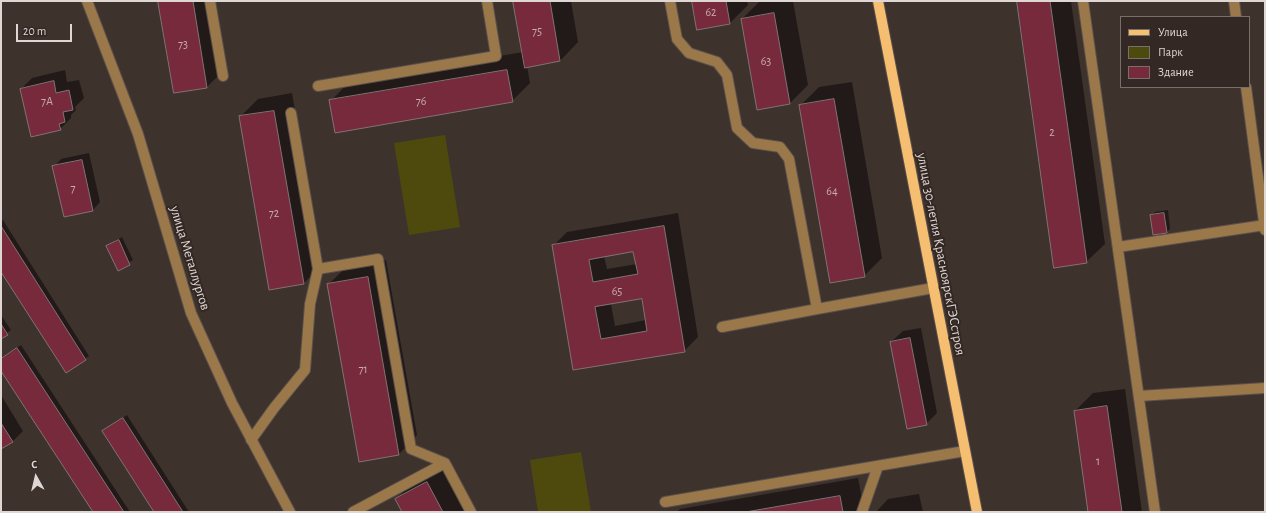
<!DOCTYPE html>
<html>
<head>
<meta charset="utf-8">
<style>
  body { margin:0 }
  #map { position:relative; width:1266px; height:513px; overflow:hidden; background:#3e322d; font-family:"Alegreya Sans",sans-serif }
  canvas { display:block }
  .frame { position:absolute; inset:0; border:2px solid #dfd7d4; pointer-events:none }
  .legend { position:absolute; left:1120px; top:16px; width:130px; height:72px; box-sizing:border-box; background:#332823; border:1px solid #786e6a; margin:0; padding:5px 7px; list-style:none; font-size:12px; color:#dfd7d4 }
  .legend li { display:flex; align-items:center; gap:8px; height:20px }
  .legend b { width:20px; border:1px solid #786e6a }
  .north { position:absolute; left:16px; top:457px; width:40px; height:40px; -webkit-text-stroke:3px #332823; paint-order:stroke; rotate:352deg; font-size:11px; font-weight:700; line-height:16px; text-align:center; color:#dfd7d4 }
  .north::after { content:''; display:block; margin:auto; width:14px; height:18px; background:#dfd7d4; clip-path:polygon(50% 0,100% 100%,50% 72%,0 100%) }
  .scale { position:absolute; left:16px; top:24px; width:56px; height:18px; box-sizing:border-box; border:2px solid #dfd7d4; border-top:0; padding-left:5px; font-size:12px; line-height:14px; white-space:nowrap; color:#dfd7d4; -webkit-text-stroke:3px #332823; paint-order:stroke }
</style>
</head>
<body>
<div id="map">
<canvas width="1266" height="513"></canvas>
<div class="frame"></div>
<ul class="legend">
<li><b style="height:5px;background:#f6be71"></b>Улица</li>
<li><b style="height:11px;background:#4e4a0d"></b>Парк</li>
<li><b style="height:11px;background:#772a3c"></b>Здание</li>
</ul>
<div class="north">С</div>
<div class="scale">20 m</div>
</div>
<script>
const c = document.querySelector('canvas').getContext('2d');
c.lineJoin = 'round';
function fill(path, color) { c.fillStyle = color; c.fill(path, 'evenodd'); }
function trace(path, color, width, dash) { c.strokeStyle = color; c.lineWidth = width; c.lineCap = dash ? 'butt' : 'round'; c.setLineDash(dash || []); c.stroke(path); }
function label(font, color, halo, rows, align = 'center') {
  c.font = font + ' "Alegreya Sans",sans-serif'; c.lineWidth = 4; c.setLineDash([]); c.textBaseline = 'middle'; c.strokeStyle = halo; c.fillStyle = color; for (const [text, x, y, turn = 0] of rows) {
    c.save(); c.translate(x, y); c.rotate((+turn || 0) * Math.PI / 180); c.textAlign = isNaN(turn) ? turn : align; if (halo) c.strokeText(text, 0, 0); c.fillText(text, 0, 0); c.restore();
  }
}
fill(new Path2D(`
  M445 135 460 227 409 235 394 143Z
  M581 452 591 512H538L530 460Z`), '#4e4a0d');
fill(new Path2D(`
  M159 1H214L225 69 207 87 175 92Z
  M514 1H571L578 42 560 61 527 66 530 83 512 101H331L349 82 523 52Z
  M693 1H747L748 5 730 23Z
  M760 1H793L808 85 790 103 742 19Z
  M1018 1H1071L1105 244 1086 262Z
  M65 70 67 82 79 80 84 98 75 107 76 110 71 115V118L60 129 21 89 32 78Z
  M852 82 882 258 864 276 800 106 819 87Z
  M292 93 322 265 304 283 240 117 258 99Z
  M89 153 100 202 93 210 54 167 61 159Z
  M1168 210 1170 229 1167 232 1151 216 1155 212Z
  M678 213 698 337 684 351 573 369 553 246 567 232ZM634 250 637 264 607 269 604 256ZM642 298 646 320 615 326 611 304Z
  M3 220 89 356 66 372 1 270V221Z
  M122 237 133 260 118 269 107 246Z
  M386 260 417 435 399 454 360 461 328 285 347 266Z
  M1 315 11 330 1 338Z
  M921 328 937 413 926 424 891 342 903 331Z
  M21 345 130 512H94L1 369V358Z
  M1125 389 1142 512H1089L1075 411 1093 393Z
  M1 395 23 431 12 442 1 448Z
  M127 415 189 512H155L104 431Z
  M445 465 470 512H403L396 499 415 481Z
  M858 478 864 509 861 512H677L680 509Z
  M919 494 923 512H876L888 499Z`), '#0007');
const building = new Path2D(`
  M158 1H193L207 88 174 93Z
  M513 1H550L560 61 525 68Z
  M692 1H726L730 24 697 30Z
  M1017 1H1050L1087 263 1054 268Z
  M774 13 790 104 757 110 741 19Z
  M507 70 513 102 335 133 329 100Z
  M54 81 56 93 69 90 73 110 63 112 65 122 59 124 61 130 31 137 20 89Z
  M834 99 865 277 830 283 799 105Z
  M274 111 304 284 269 290 239 116Z
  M82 160 93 211 64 217 52 166Z
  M1164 213 1167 233 1153 235 1150 215Z
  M1 226 86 360 66 373 1 272Z
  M664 226 685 352 573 370 552 245ZM633 252 638 274 593 282 589 260ZM642 299 647 331 601 339 595 307Z
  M119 240 130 265 118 271 106 246Z
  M368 277 399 455 359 462 327 284Z
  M1 324 8 335 1 339Z
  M910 338 927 425 907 429 890 342Z
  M17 348 124 512H93L1 371V359Z
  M1107 406 1122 512H1088L1074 411Z
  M123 418 183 512H154L102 431Z
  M1 423 13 442 1 449Z
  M427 482 443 512H402L395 499Z
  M840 496 843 512H746Z`);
fill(building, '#772a3c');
trace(building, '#817274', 1);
const minor = new Path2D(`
  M87 1 138 134 191 313 232 403 290 512
  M210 1 223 76
  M670 1 677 39 689 53 717 62 727 75 737 128 753 143 780 147 789 159 817 309 933 288
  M1083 1 1155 512
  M1234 1 1236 17
  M318 86 496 56 487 1
  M1246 87 1265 230
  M1118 247 1265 225
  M318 269 378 259 411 449 445 463 471 512
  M722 327 817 309
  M1139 396 1265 388
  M251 440 274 408 305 370 310 304 318 269 291 113
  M665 502 965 451
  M353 512 445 463
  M862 512 878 466`);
const major = new Path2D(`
  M878 1 977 512`);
trace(minor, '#5b504b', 12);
trace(major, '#5b504b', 12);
trace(minor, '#9a784a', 10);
trace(major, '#f6be71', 10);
label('12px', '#c5acae', null, [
  ["62",711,12],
  ["75",537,31],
  ["73",183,44],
  ["63",766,61],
  ["7А",47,101],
  ["76",421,101],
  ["2",1052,132],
  ["7",73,188],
  ["64",832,191],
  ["72",274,213],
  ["65",617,291],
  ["71",363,369],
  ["1",1098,461]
]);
label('14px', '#dfd7d4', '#332823', [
  ["улица 30-летия КрасноярскГЭСстроя",941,254,79],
  ["улица Металлургов",190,258,73]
]);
</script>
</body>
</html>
